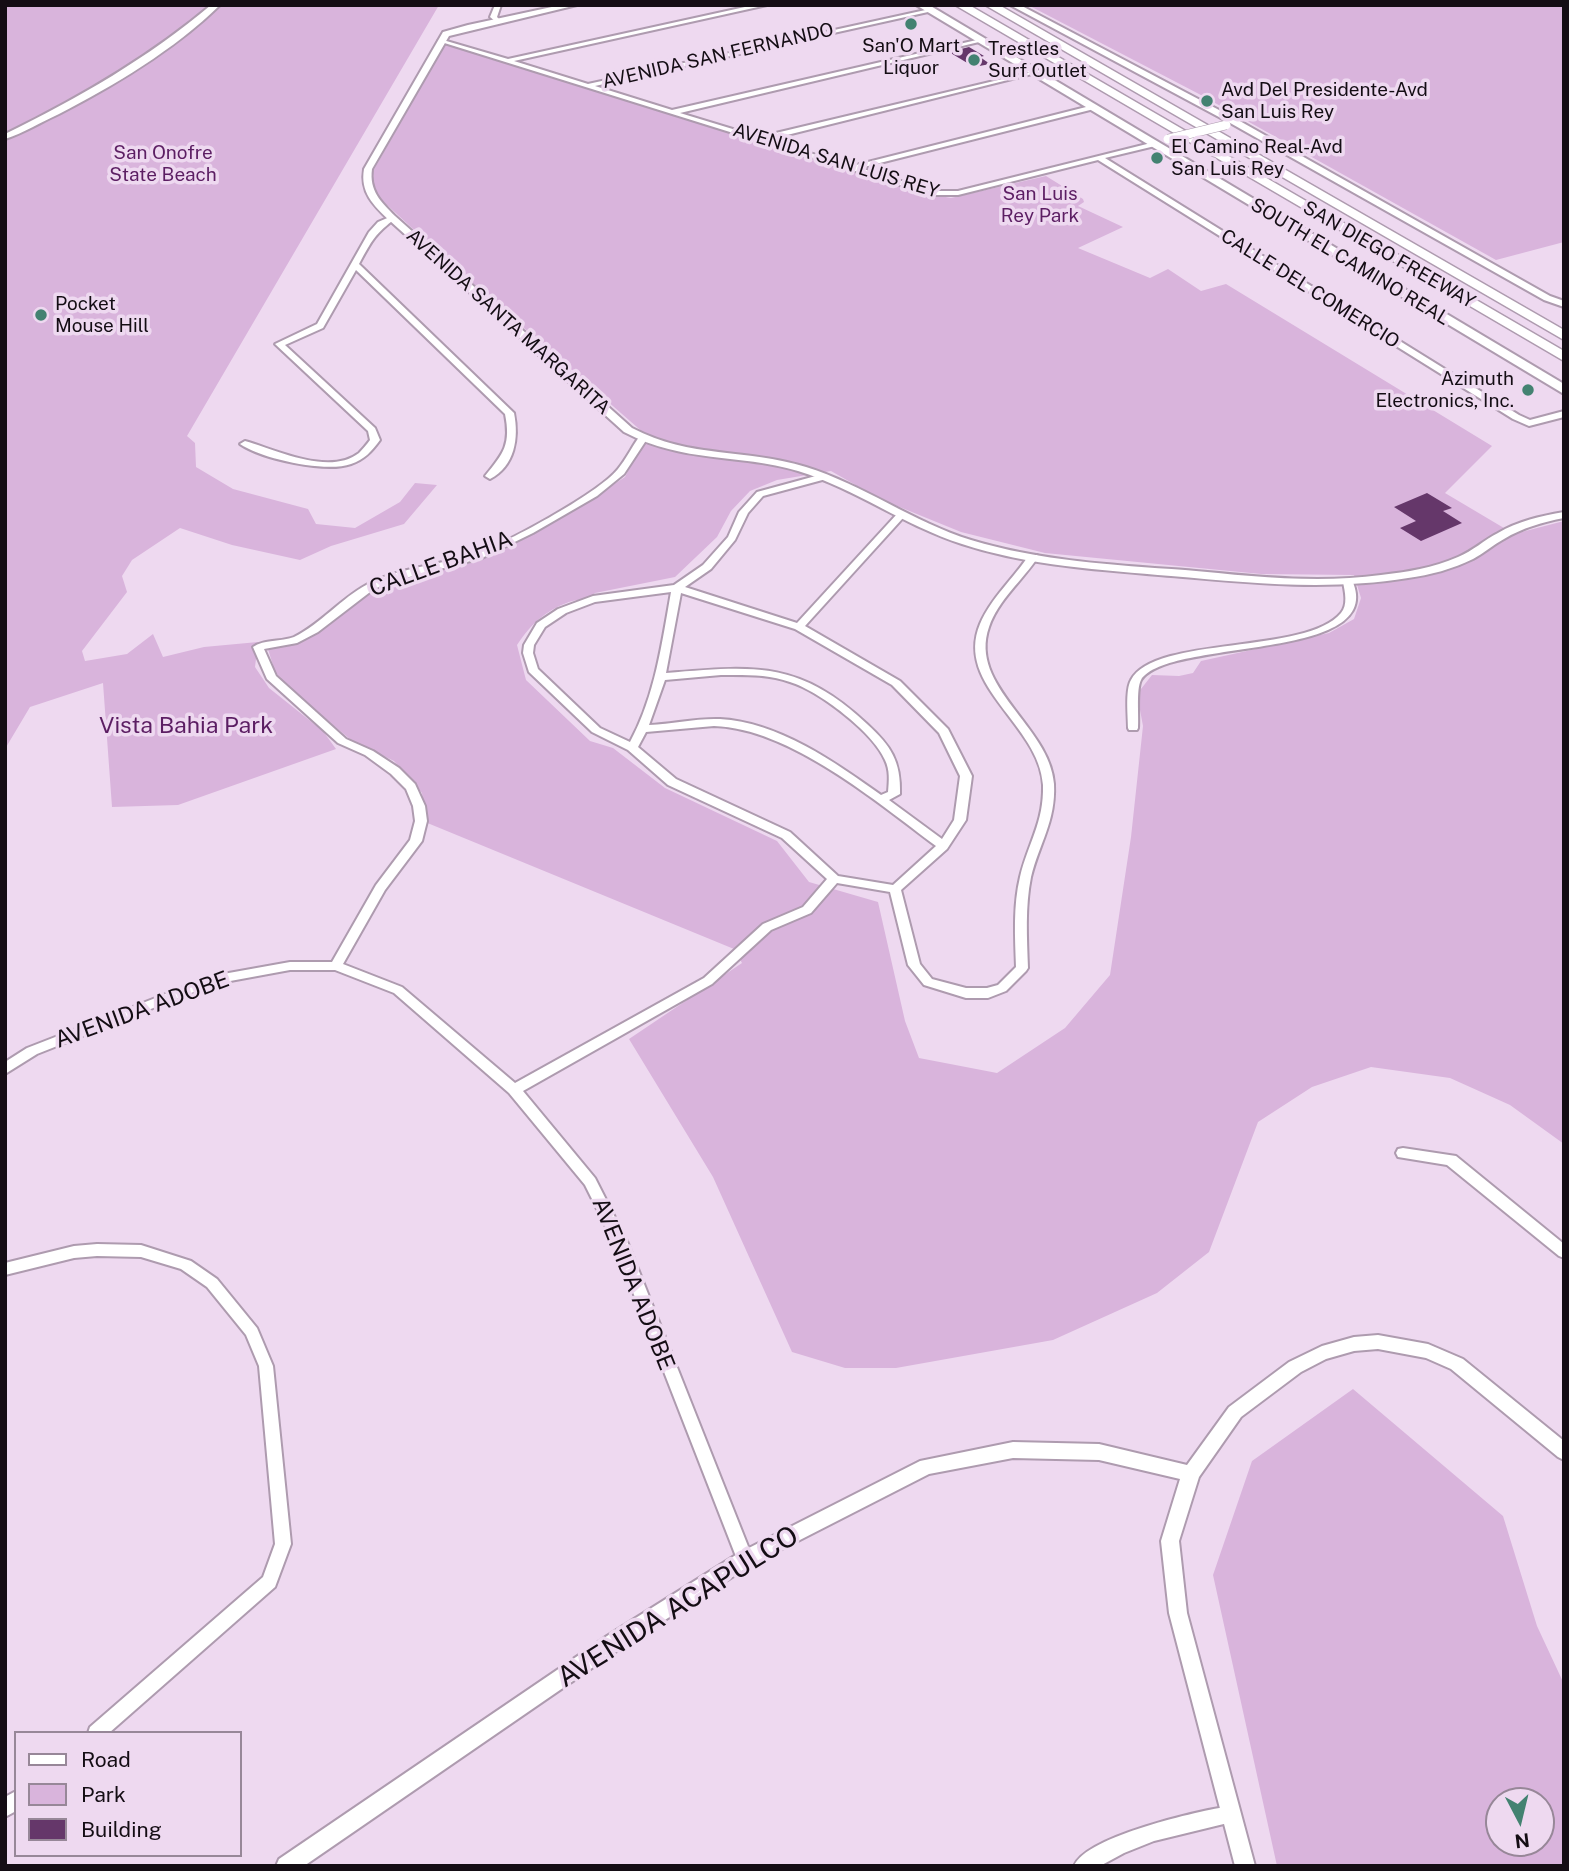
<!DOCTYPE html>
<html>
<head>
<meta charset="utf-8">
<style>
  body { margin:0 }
  #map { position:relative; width:1569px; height:1871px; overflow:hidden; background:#eed9f0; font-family:"Public Sans",sans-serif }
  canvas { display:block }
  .frame { position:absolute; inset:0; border:7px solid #140d14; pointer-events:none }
  .legend { position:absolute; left:14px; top:1731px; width:228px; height:126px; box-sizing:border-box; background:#eed9f0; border:2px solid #978798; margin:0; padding:9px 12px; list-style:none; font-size:21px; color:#140d14 }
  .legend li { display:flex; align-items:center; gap:14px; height:35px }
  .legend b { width:35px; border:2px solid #978798 }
  .north { position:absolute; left:1485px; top:1787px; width:70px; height:70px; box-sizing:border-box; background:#eed9f0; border:2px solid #978798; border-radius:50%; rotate:173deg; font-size:19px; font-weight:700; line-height:28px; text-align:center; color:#140d14 }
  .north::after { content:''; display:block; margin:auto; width:24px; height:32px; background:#438271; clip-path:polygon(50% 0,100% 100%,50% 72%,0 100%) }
</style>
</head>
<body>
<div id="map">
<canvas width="1569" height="1871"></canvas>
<div class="frame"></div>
<ul class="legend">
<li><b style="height:9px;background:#fff"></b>Road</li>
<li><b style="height:19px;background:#d9b4dc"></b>Park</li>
<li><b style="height:19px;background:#65376a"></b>Building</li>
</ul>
<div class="north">N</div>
</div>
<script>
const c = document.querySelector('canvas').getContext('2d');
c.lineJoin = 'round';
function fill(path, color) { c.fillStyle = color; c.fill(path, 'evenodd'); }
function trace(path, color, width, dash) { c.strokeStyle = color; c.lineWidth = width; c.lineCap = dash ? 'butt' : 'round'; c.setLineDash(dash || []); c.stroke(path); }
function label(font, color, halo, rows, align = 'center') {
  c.font = font + ' "Public Sans",sans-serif'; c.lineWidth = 7; c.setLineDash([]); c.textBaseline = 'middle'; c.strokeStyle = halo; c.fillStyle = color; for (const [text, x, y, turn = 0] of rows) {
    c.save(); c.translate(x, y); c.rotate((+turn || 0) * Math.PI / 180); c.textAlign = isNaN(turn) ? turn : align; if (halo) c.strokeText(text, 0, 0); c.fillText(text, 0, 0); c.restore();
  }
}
fill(new Path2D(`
  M5 5H439L187 436 195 443 196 467 233 489 308 509 316 524 355 528 400 502 415 483 437 485 404 524 331 546 300 560 232 545 180 528 132 560 122 576 127 592 82 651 85 661 127 654 153 634 163 657 204 647 258 642 255 667 269 688 323 731 336 749 178 805 112 807 103 683 30 707 5 749Z
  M1028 5H1564V242L1496 260 1199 94Z
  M446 42 929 194 951 198 1046 176 1083 199 1084 202 1078 206 1123 227 1078 248 1150 278 1168 269 1201 291 1226 284 1492 446 1445 493 1514 534 1564 521V1144L1510 1105 1450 1078 1371 1067 1312 1087 1258 1122 1209 1252 1157 1293 1053 1340 896 1368H845L792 1352 713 1177 629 1039 742 963 734 949 425 822 422 793 394 761 351 740 291 690 275 672 268 649 298 643 367 593 397 582 474 562 573 511 625 477 646 435 453 266 373 192 372 173ZM831 471 880 499 961 532 1045 553 1261 574 1354 575 1361 598 1354 619 1329 633 1201 661 1193 673 1179 676 1152 675 1137 694 1143 726 1131 837 1110 975 1065 1028 997 1073 919 1058 905 1021 878 902 809 882 777 841 665 788 613 748 590 741 526 680 517 645C531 624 545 611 569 602 578 599 589 600 595 593L675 577 717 537 731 511 750 491 777 480Z
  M1353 1389 1503 1516 1537 1626 1564 1684V1866H1277L1213 1575 1252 1461ZM1541 1801V1843H1499V1801Z`), '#d9b4dc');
fill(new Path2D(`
  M969 47 984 56 980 57 990 64 974 67 949 52Z
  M1427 493 1452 508 1443 511 1462 523 1421 541 1400 528 1416 521 1394 507Z`), '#65376a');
const minor = new Path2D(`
  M495 5H501L497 17 501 21 500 22H496L490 17Z
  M754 5H767L514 61 588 84 930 9V11L928 12 595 86 672 110 981 39 982 40 979 42 680 113 759 137 1036 71V73L767 140 852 166 1094 105V109L860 168 933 191H958L1155 142V146L1105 158 1519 415 1530 420 1564 411V417L1529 426 1513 419 1098 160 958 195H932L438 41 443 40 508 59Z
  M392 216 396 218C375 234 372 240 359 264L514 413C519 438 515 466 490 479L485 476C504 453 511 444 505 414L356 270 323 328 285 345 375 428 380 440C372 451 364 460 351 464 326 473 262 459 240 444L245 441C277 450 329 476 359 453 363 449 367 444 370 440L368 431 275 344 317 324 369 232 378 222Z
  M642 436 647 439 624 474 597 496 533 533 482 558 394 581 374 589 318 632 297 643 264 649 276 676 346 739 373 751 399 768 415 784 425 806 427 821 422 841 385 890 343 964 402 987 515 1083 704 978 763 924 803 907 827 879 782 838 668 785 628 750 592 732 529 672 523 653 524 645 537 623 558 609 593 596 674 585 703 565 728 537 739 512 757 492 823 474 828 477 826 479 763 496 748 513 735 540 711 569 685 587 797 623 897 514H903V518L805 626 900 681 948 729 972 776 966 820 947 849 901 890 920 964 932 979 966 988H987L998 985 1016 967C1015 937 1013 906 1020 877 1028 843 1044 823 1043 785 1040 725 954 686 980 624 991 598 1014 578 1029 555H1037L1038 557C1023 580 998 600 989 627 968 687 1050 726 1054 784 1056 821 1039 844 1031 877 1025 907 1027 938 1028 968L1026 971 1006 991 988 998H966L924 985 908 965 890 892 837 883 811 913 771 930 712 984 523 1091 595 1178 627 1241 753 1559 751 1564 745 1566 739 1564 737 1559 613 1241 585 1185 509 1093 394 993 335 970H290L214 984 37 1054 5 1074V1062L27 1048 212 976 290 962H332L376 885 410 840 415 821 413 806 406 789 391 774 365 755 338 743 267 679 253 647C264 639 281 642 294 637 321 624 341 598 368 584 399 568 438 565 471 555 502 546 599 493 618 469 626 459 632 447 639 437ZM671 592C662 643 655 696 630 742L600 728 538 669 533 653 534 645 545 627 566 613 595 602ZM681 593 795 629 892 685 939 733 960 776 954 820 942 839 889 800 900 794C901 761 891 746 867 724 799 660 754 666 666 673ZM721 675C744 675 768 674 790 682 819 691 873 732 885 760 890 770 889 781 888 792L881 795C835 762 778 722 720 719 696 718 673 724 649 725L665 680ZM714 726C789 728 877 802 936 846L893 885 838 876 790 832 676 779 638 747 646 732Z
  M1348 579 1352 580C1389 663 1168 637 1141 680 1136 689 1139 717 1138 728L1137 730H1129L1128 728C1128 716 1125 690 1131 680 1155 635 1306 655 1341 613 1348 605 1345 592 1343 582Z
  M1403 1148 1456 1156 1564 1244V1258L1559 1256 1447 1165 1398 1157 1396 1153 1398 1149Z
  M97 1244 141 1245 191 1261 217 1279 257 1328 273 1366 291 1544 275 1587 109 1733H88L90 1727 263 1577 275 1544 259 1366 246 1335 207 1287 181 1269 141 1257 97 1256 74 1258 5 1275V1263L74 1246Z
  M16 1791V1811L5 1817V1797Z
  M1230 1806 1236 1809 1239 1815 1236 1821 1154 1841 1124 1853 1100 1866H1074C1086 1836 1199 1811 1230 1806Z`);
const tertiary = new Path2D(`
  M211 5H220C174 50 115 85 59 114 41 122 24 133 5 139V134C79 98 148 58 211 5Z
  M561 5H577L449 36 372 169C369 191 381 202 395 216L632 428C691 459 745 448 806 467 864 485 913 522 971 540 1040 561 1114 565 1185 570 1250 576 1316 584 1381 575 1407 572 1433 568 1458 557 1473 551 1484 540 1498 533 1518 521 1541 516 1564 512V518C1543 522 1522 528 1504 539 1493 545 1484 553 1473 559 1453 569 1430 575 1408 578 1329 591 1249 583 1171 576 1101 570 1029 566 962 544 905 526 856 489 798 471 737 453 685 464 624 432L389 220C373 205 360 192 364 169L443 32 468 25Z
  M1010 5H1020L1238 120 1550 296 1564 301V307L1544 300 1232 124Z
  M1378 1335 1428 1344 1463 1359 1564 1441V1460L1558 1457 1451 1369 1426 1358 1378 1349 1354 1351 1326 1359 1301 1372 1241 1417 1199 1477 1179 1541 1187 1613 1255 1866H1235L1169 1613 1161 1541 1180 1479 1099 1460 1013 1458 929 1474 751 1565 621 1648 304 1866H276L279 1859 607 1636 739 1553 920 1461 1013 1442 1099 1444 1187 1465 1229 1407 1289 1362 1322 1346 1354 1337Z`);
const primary = new Path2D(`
  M916 5H929L1564 384V394Z`);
const motorway = new Path2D(`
  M955 5H969L1564 351V361Z
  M985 5H999L1564 330V340Z`);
trace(minor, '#ae9baf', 4);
trace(tertiary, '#ae9baf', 4);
trace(primary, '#ae9baf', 4);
trace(motorway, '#ae9baf', 3);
fill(minor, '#fff');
fill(tertiary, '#fff');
fill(primary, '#fff');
fill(motorway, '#fff');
const tertiaryBridge = new Path2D(`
  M1168 139 1226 125`);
trace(tertiaryBridge, '#ae9baf', 10, []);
trace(tertiaryBridge, '#fff', 9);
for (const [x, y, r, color] of [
  [911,24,7,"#438271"],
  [974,60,7,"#438271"],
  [1207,101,7,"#438271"],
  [1157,158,7,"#438271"],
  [41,315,7,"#438271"],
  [1528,390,7,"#438271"]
]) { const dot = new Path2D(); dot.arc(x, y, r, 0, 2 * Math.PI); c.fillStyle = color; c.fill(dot); trace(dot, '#eed9f0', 2.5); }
label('19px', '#140d14', '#eed9f0', [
  ["San'O Mart",911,46,"center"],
  ["Liquor",911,68,"center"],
  ["Trestles",988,49],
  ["Surf Outlet",988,71],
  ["Avd Del Presidente-Avd",1221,90],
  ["San Luis Rey",1221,112],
  ["El Camino Real-Avd",1171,147],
  ["San Luis Rey",1171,169],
  ["Pocket",55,304],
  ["Mouse Hill",55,326],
  ["Azimuth",1514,379,"right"],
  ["Electronics, Inc.",1514,401,"right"]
], 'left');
label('19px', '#140d14', '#eed9f0', [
  ["AVENIDA SAN FERNANDO",718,56,-13],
  ["AVENIDA SAN LUIS REY",836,161,17],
  ["SAN DIEGO FREEWAY",1389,255,30],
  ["SOUTH EL CAMINO REAL",1350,262,31],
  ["CALLE DEL COMERCIO",1310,289,32],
  ["AVENIDA SANTA MARGARITA",508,322,42]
]);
label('19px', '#5c1e63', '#eed9f0', [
  ["San Onofre",163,153],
  ["State Beach",163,175],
  ["San Luis",1040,194],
  ["Rey Park",1040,216]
]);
label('23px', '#140d14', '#eed9f0', [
  ["CALLE BAHIA",441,564,-20],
  ["AVENIDA ADOBE",142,1010,-20],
  ["AVENIDA ADOBE",633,1284,68]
]);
label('23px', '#5c1e63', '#eed9f0', [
  ["Vista Bahia Park",186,726]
]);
label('28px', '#140d14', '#eed9f0', [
  ["AVENIDA ACAPULCO",678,1607,-32]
]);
</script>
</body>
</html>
